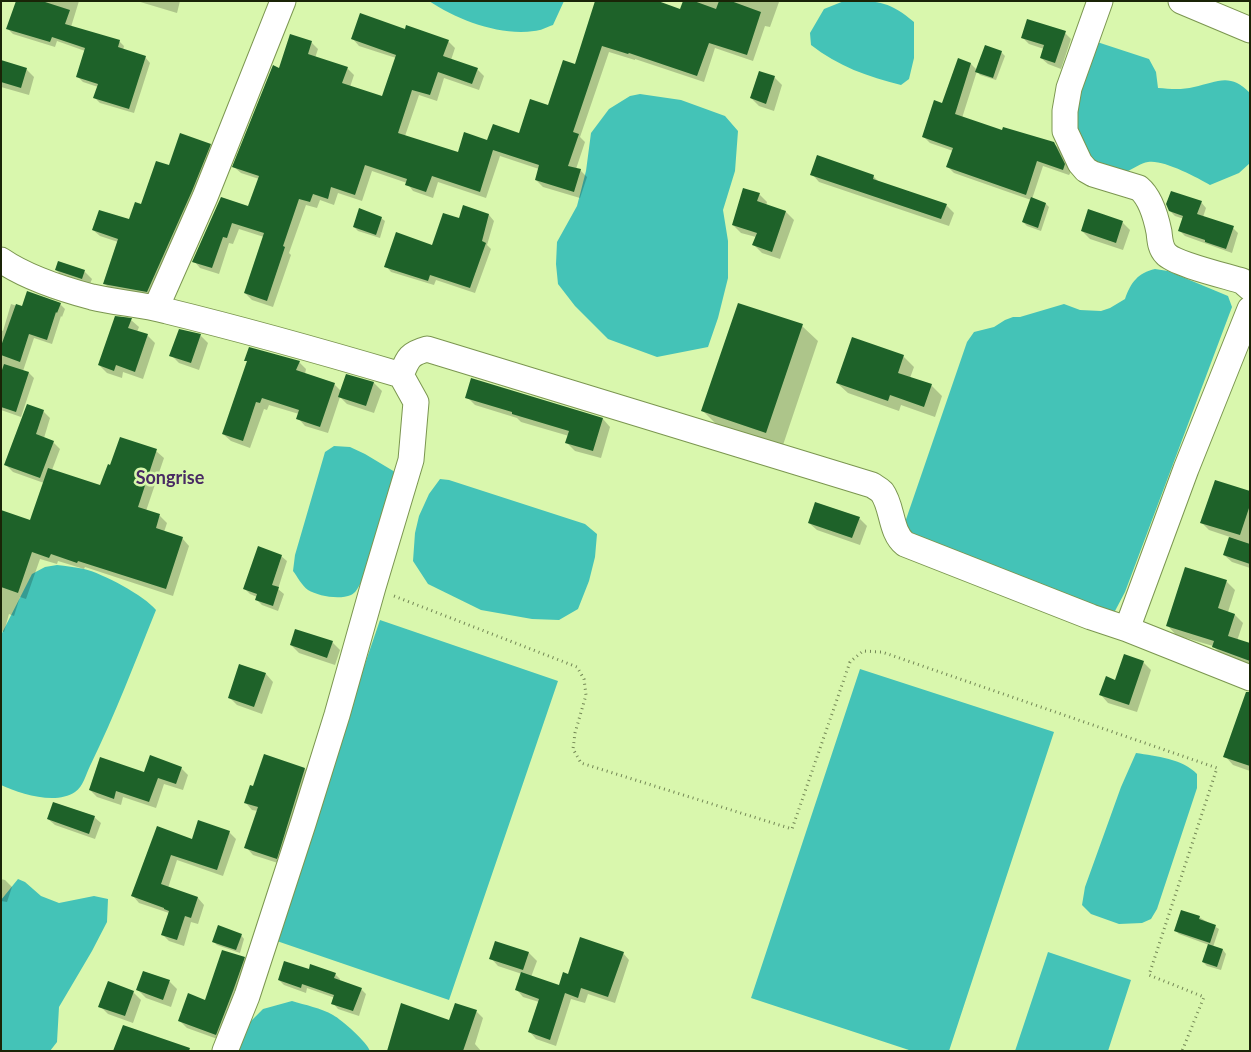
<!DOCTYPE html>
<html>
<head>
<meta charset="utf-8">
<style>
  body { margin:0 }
  #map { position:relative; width:1251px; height:1052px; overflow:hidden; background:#d9f7ad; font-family:Lato,sans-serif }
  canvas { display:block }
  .frame { position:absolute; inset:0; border:2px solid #1a2407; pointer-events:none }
</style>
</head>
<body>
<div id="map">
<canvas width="1251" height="1052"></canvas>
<div class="frame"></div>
</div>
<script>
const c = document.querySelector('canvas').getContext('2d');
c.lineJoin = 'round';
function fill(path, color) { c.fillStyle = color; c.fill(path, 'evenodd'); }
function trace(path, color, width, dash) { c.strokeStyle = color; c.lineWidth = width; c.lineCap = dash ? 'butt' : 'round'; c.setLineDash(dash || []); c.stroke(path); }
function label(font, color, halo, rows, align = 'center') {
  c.font = font + ' Lato,sans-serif'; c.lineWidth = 5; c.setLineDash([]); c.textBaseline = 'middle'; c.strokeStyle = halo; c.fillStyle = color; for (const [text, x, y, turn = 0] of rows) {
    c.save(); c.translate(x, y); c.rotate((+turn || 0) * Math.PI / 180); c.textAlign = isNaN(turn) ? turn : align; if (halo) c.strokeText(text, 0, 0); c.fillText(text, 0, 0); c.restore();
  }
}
fill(new Path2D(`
  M429 1H564L553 25C547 27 540 31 534 31 500 36 457 20 429 1Z
  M844 1C877 1 888 0 914 22V58L909 79 901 85C868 77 838 66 811 45L810 33 824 9Z
  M1091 40 1149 59 1156 72 1158 88C1171 89 1182 90 1194 87 1217 82 1230 72 1250 93V163L1239 173 1210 185C1197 177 1162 159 1148 162 1141 163 1133 169 1126 172L1091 161 1074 132 1082 63Z
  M640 94 681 100 725 116 738 131 735 171 723 210 728 241V278L718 318 708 347 657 357 608 339 575 306 558 284 556 264 557 242 577 206 586 171 591 133 609 109 630 96Z
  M1155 269 1168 271 1228 296 1232 307 1125 592 1115 611 1109 613 901 534 967 342 974 332 994 327 1005 320 1013 317H1020L1064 304 1080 310 1101 311 1110 308 1125 299C1131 282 1138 273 1155 269Z
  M334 446 350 447 365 454 395 472 361 583C358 587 356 593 351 595 339 600 318 596 308 590 302 586 297 576 293 571L295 555 325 452Z
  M440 479 449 480 585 524 597 534 595 557 589 581 578 609 559 620 532 619 481 610 428 584 413 561 415 533 419 516 429 494Z
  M57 565C66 566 75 567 84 569 102 573 145 596 156 610 135 662 115 715 90 766 86 774 83 787 75 792 56 805 20 794 1 785V635L32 574 45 567Z
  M380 620 558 681 449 1000 271 939Z
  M860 669 1054 732 949 1051H912L751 998Z
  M1136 753C1156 756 1183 759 1197 774V788L1157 909 1151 919 1142 923 1119 924 1091 914 1082 905 1085 887 1121 787Z
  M18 879 25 882 41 896 59 903 94 896 108 899 107 922 92 951 59 1007 57 1042 50 1051H1V900Z
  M1048 952 1131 980 1108 1051H1015Z
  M292 1001C305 1005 321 1008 333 1015 342 1020 367 1042 370 1051H236L248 1024 263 1009Z`), '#44c3b7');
fill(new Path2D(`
  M17 1H79L71 27 119 41 124 46 123 50 145 57 150 63 134 113 100 103 95 98 98 87 83 82 78 77 85 51 57 41 55 47 13 34 8 29Z
  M137 1H180L177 13Z
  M684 1 779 2 770 27 765 26 753 61 715 48 704 82 635 59V60L609 52 580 137 585 142 576 169 580 170 587 177 580 198 543 187 536 180 539 169 500 156 486 198 438 182 433 198 413 191 407 183 372 171 362 201 338 193 334 205 320 200 317 208 306 205 289 253 291 255 273 307 252 300 245 293 264 237 239 229 233 244 229 243 219 274 200 268 194 261 221 198 249 208 259 179 241 173 234 167 280 69 311 42 318 49 315 58 347 68 354 75 350 87 382 98 396 58 359 46 353 39 405 30 448 41 455 48 451 60 477 69 484 76 479 90 444 78 437 101 419 95 405 136 458 153 488 142 520 135 549 106 576 66 595 6 681 10Z
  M1065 33 1071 39 1061 69 1048 64 1041 58 1044 49 1029 44 1022 37Z
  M1001 52 1005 56 996 80 980 75 977 71 962 118 1002 131 1053 143 1060 149 1071 172 1069 175 1043 166 1032 199 1046 204 1049 207 1041 231 1027 226 1023 222 1031 200 954 173 948 167 953 151 930 143 923 136 943 105 959 60 971 64 977 70Z
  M1 62 26 69 34 77 29 95 1 87Z
  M774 77 782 85 774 111 759 106 751 98Z
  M210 145 217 151 154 298 111 290 104 283 118 242 100 236 93 230 130 221 170 167Z
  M812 174 873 176 880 183 946 205 954 213 949 226 819 182Z
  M759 194 767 202 766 206 786 212 794 220 780 259 762 253 754 245 756 237 741 233 733 225Z
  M1201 202 1206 208 1203 217 1233 228 1238 233 1232 253 1185 236 1180 231 1184 219 1175 216 1170 211Z
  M464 207 489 215 494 221 487 245 491 249 475 293 436 280 434 285 391 272 386 266 433 246 459 220Z
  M381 218 385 221 380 238 358 231 354 227Z
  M1122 222 1130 230 1123 250 1090 239 1082 231Z
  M56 270 84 271 92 279 89 286 64 278Z
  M11 304 23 308 60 304 65 309 62 317 61 316 52 344 34 338 23 371 29 373 34 378 21 417 1 410V330L3 331Z
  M131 320 139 327 137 332 147 335 155 343 143 379 123 372 122 378 107 373 99 365Z
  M802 326 818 341 782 448 719 427 703 411Z
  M200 335 208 343 199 370 179 363 171 355Z
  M903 356 914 367 910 378 931 385 942 396 935 417 901 405 899 411 848 393 837 383Z
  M246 360 299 362 306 369 305 374 334 384 341 391 347 375 374 383 382 391 374 413 347 404 340 397 328 433 305 426 298 418 299 414 269 405 267 410 264 409 250 448 231 441 223 434 248 362Z
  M467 397 603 419 610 427 601 458 575 451 567 443 569 436 521 422 517 418 475 405Z
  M43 411 50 418 44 438 53 442 60 449 52 470 101 487 156 451 164 458 146 511 160 516 167 523 164 532 182 538 189 546 173 596 85 567 84 569 58 561 57 564 40 559 26 599 20 597 14 616 9 614 4 632 1 631V511L31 521 44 483 13 472 5 464Z
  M1250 492V568L1232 562 1224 555 1230 537 1209 530 1202 523Z
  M859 518 867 526 860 545 817 530 809 523Z
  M281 556 287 561 278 589 284 594 278 611 262 605 257 600V597L250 594 245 589Z
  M1226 581 1235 590 1228 612 1235 615 1243 623 1237 641 1250 645V666L1222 655 1213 646 1176 635 1168 626Z
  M332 642 340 650 335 665 299 653 291 645Z
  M1143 662 1151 670 1137 712 1108 703 1101 695 1116 681Z
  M266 674 273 682 262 714 237 705 229 697Z
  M1250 698V771L1233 765 1225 756Z
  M265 755 305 769 312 776 284 865 253 855 246 847 258 811 252 810 245 802 254 788Z
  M181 768 188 775 183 790 164 784 156 808 123 797 121 805 97 797 90 790 144 774Z
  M94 817 101 823 95 839 55 825 48 819Z
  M157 828 193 840 229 832 236 839 223 876 177 860 168 888 198 898 204 905 198 924 191 922 184 946 169 941 162 934 169 913 139 903 133 896Z
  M1 879 5 880 12 887 7 902 1 901Z
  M1199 917 1219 929 1213 947 1223 950 1226 954 1221 970 1207 966 1203 962 1209 945 1179 934 1176 931Z
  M241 935 244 939 240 953 217 945 213 941Z
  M496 942 529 953 537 961 531 977 559 987 569 975 623 953 629 960 615 1003 588 994 585 1003 571 999 556 1046 536 1039 530 1032 539 1002 523 997 517 990 522 974 498 966 491 958Z
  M244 958 251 965 223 1041 187 1028 180 1021 206 1001Z
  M309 971 335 974 340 979V981L361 989 366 994 359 1016 338 1009 333 1003 335 998 307 988 306 993 284 985 279 980Z
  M144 973 170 982 177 989 171 1007 146 998 138 990Z
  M133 992 141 1000 133 1023 108 1014 100 1006Z
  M476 1011 483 1018 475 1044 481 1051H387L450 1021Z`), '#0003');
fill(new Path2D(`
  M16 1H42L70 10 65 24 120 40 118 47 146 56 129 109 93 98 98 84 76 77 85 48 52 37 50 42 6 29Z
  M595 1H658L680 9 683 1H694L716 9 719 1H731L761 12 747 55 709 43 697 76 629 53 628 54 602 46 573 132 579 134 568 166 581 169 574 192 535 180 539 165 493 150 480 192 432 176 426 192 405 185 407 179 365 165 355 195 331 187 328 199 313 194 310 202 299 199 283 246 285 247 267 301 244 293 264 233 232 223 227 238 223 237 212 268 192 262 221 197 248 206 259 176 232 167 273 65 279 68 290 34 312 41 308 54 348 67 342 83 382 96 396 55 351 39 360 13 405 29 406 25 449 40 443 56 478 68 472 84 438 72 430 95 412 90 398 133 458 152 464 132 487 140 493 124 519 133 530 99 548 105 563 60 575 64Z
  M1027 19 1066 31 1055 63 1040 58 1044 45 1021 38Z
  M985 45 1002 51 993 78 975 72Z
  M958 58 971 63 955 114 1002 130 1003 127 1054 142 1065 164 1063 170 1037 161 1026 195 946 167 953 148 922 137 934 100 942 103Z
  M1 60 27 68 21 88 1 82Z
  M759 71 775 76 766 104 750 98Z
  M180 133 211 144 192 191 147 292 103 284 118 239 92 230 99 210 129 219 135 202 141 204 156 161 169 165Z
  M817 155 874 175 873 179 947 204 941 219 810 175Z
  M743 188 760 193 757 201 786 211 772 252 752 245 757 233 732 225Z
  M1171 191 1202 201 1197 214 1234 226 1226 249 1205 242V240L1178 231 1183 216 1169 211 1166 204Z
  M1031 197 1046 203 1038 228 1022 222Z
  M463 205 489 214 482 241 486 243 470 288 430 275 428 281 384 267 396 232 432 245 443 213 459 218Z
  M359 208 382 217 376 235 353 227Z
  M1088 209 1123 221 1116 243 1081 231Z
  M58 261 85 270 82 279 55 270Z
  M27 291 61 303 57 313 56 312 47 340 29 334 20 362 1 355V346L16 304 22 306Z
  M738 303 803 324 766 433 701 411Z
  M115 316 132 318 128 328 148 334 135 372 116 365 114 371 98 365Z
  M179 329 201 334 191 363 169 356Z
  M852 337 904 355 898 373 932 384 924 407 890 395 888 401 836 383Z
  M249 347 300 361 296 370 335 383 320 427 296 419 299 410 262 398 260 403 256 402 243 441 222 434 247 361H244Z
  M4 364 29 372 16 412 1 407V373Z
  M346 374 374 382 366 406 338 397Z
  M471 378 603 418 593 451 565 443 569 431 512 414V412L465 398Z
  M27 404 44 410 36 434 54 441 40 478 4 465Z
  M120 437 157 449 138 507 160 514 156 528 183 537 166 589 78 561 77 563 51 554 49 558 32 552 18 593 1 587V510L30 520 48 468 100 485 108 464 110 465Z
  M1215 480 1250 491V505L1240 535 1200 523Z
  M815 502 860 517 852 538 808 523Z
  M1229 537 1250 544V564L1223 555Z
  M258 546 282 555 272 585 279 587 273 606 255 600 257 594 243 589Z
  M1185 567 1227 580 1218 608 1235 614 1228 636 1250 643V661L1212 647 1214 641 1166 626Z
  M295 629 333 641 327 658 290 645Z
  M1124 654 1144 661 1129 705 1099 695 1106 676 1115 680Z
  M239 664 266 673 254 707 228 698Z
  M1246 692H1250V766L1223 757Z
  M264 754 305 768 277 859 244 848 258 807 244 803 250 785 253 786Z
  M150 755 182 767 176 784 158 778 149 802 116 791 114 799 89 790 100 757 144 772Z
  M53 802 95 816 89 834 47 819Z
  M198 820 230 831 217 870 171 855 161 884 198 897 191 918 185 916 177 940 161 935 169 911 164 909V908L131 896 157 826 192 839Z
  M1181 910 1200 916 1199 919 1216 925 1210 943 1174 931Z
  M218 925 242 934 236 950 212 942Z
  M580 937 624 952 608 997 581 988 578 998 565 993 550 1040 528 1032 539 999 515 990 521 972 559 985 563 972 568 974Z
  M495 941 529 952 523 970 489 959Z
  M1208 944 1223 949 1217 967 1202 962Z
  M222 950 245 957 233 991 216 1035 178 1021 188 993 205 1000Z
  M284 961 309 969 310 964 336 973 334 978 362 988 353 1011 331 1004 334 995 302 984 301 988 278 980Z
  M143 971 170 980 163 1000 136 990Z
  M108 981 134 991 125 1016 98 1007Z
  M401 1003 449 1020 455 1003 477 1010 463 1051H387Z
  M123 1025 190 1048 189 1051H113Z`), '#1e6229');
const minor = new Path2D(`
  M1100 1 1069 88 1065 111V131L1080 163 1086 170 1093 174 1139 188C1151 198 1156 217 1159 232 1160 240 1160 248 1166 254 1175 264 1226 276 1242 281L1250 288
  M1181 1 1250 30
  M1 260C27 278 62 289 92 297 117 303 142 304 167 311 245 330 323 352 401 375
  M156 308 205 197 283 1
  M1127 629 1250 678
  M225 1051 247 996 303 824 337 715 373 587 411 460 416 402 401 375C408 358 409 354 427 349L872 485C875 487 879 489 882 492 893 507 890 532 905 544L1091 617 1127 629 1186 469 1250 309`);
trace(minor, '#7b9650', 27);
trace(new Path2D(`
  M394 596 577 667 584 679 586 695 575 733 573 749 581 763 792 829 850 662 863 651 882 652 1217 768 1149 975 1204 997 1182 1051`), '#738755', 3, [1, 4]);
trace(minor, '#fff', 25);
label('bold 18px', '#482a63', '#d9f7ad', [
  ["Songrise",170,478]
]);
</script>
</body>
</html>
